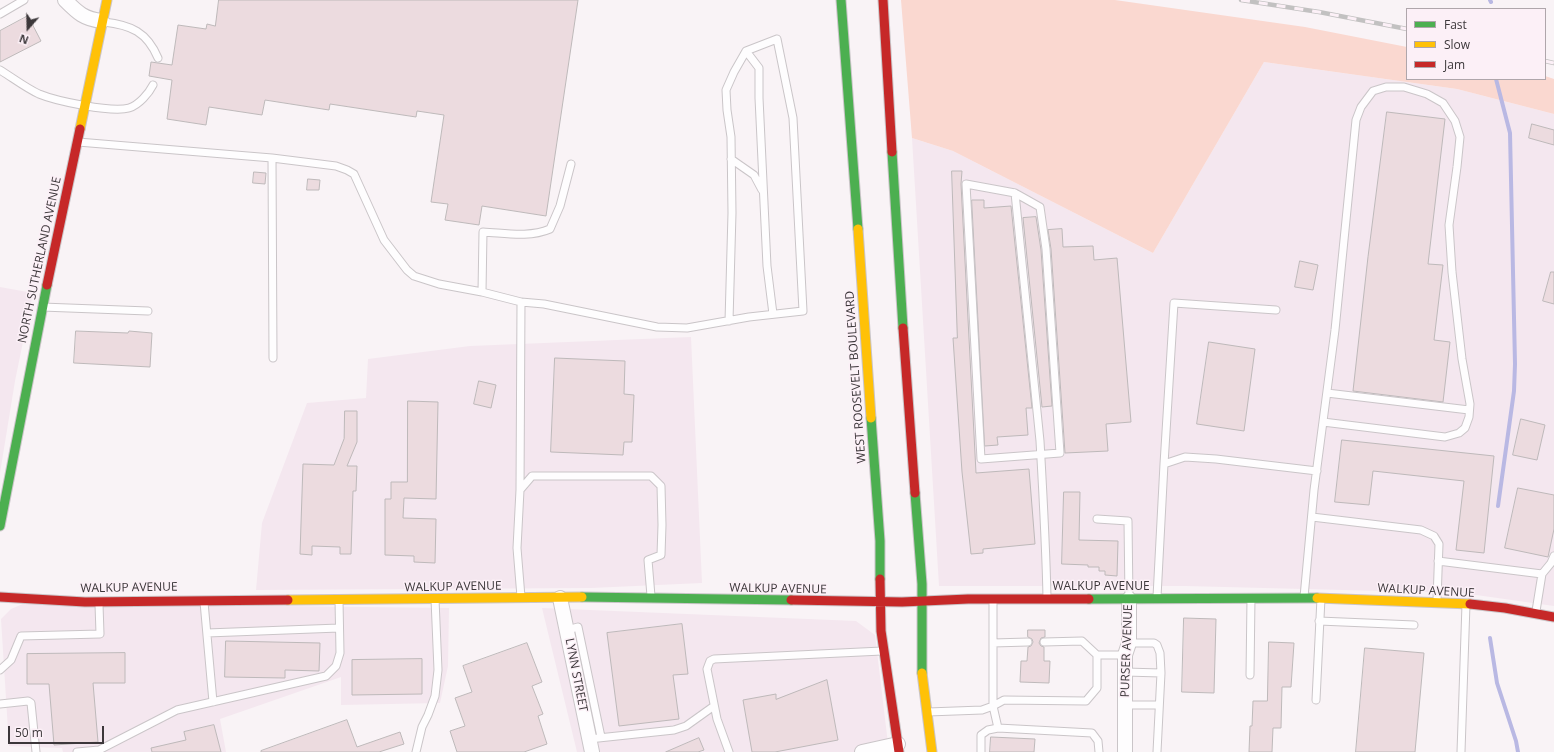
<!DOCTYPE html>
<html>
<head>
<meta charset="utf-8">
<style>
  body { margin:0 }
  #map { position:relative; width:1554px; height:752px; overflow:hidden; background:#f9f3f6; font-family:"Open Sans",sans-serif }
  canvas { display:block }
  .legend { position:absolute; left:1406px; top:8px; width:140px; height:72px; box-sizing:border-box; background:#fcf0f7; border:1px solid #afa6ab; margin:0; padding:5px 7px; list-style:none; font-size:12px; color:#3c373a }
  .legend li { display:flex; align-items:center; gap:8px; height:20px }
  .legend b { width:20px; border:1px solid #afa6ab }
  .north { position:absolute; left:8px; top:8px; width:40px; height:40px; -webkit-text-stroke:3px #fcf0f7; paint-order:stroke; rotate:200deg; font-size:11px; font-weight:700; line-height:16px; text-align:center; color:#3c373a }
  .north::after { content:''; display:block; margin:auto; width:14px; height:18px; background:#3c373a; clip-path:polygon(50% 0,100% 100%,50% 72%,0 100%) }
  .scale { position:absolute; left:8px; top:726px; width:96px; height:18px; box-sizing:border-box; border:2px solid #3c373a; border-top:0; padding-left:5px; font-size:12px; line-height:14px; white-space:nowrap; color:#3c373a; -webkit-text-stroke:3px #fcf0f7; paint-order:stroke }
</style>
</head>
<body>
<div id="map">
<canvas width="1554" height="752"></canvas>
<ul class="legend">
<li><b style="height:5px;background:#4caf50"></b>Fast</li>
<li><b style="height:5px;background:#ffc107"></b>Slow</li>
<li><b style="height:5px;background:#c62828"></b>Jam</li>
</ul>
<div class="north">N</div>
<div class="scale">50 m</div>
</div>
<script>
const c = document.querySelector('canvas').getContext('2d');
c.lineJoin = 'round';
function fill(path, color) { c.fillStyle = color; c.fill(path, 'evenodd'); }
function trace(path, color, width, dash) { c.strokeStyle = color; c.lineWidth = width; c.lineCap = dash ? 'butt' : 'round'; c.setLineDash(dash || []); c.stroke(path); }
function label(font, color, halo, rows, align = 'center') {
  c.font = font + ' "Open Sans",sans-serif'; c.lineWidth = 3; c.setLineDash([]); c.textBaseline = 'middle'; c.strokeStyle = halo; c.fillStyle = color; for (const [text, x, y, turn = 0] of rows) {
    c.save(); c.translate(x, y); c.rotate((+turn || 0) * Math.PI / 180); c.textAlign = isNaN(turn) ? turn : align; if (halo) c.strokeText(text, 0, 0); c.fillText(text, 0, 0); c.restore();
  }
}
fill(new Path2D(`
  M1264 62 1457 89 1554 114V606L1462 593 1185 586H939L912 138 953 151 1153 253Z
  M0 287 33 293 15 381 0 473Z
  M691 337 702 583 591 588 256 590 262 523 307 403 366 398 368 359 470 346Z
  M25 603 449 608 448 666 440 703 341 705V677L220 719 226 752H63L62 748 9 746 1 619 11 609Z
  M542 608 856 621 875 635 889 752H577Z`), '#f4e7ef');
fill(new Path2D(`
  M901 0H1115L1305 27 1407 47V79H1545V76L1554 79V114L1457 89 1264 62 1153 253 953 151 912 138Z`), '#fad8d0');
trace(new Path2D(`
  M1490 0 1491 2
  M1496 79 1510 133 1515 364 1514 391 1498 506
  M1490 638 1497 683 1516 741 1518 752`), '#b9b8e3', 4);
const building = new Path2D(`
  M219 0H578L546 216 482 206 479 225 445 220 448 204 431 202 444 115 417 111 416 117 330 104 329 110 265 100 262 115 209 107 206 125 167 119 172 80 149 76 151 62 172 65 178 25 206 29 207 24 215 26Z
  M28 16 41 41 0 62V31Z
  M1387 112 1445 119 1428 264 1443 265 1434 340 1450 342 1443 402 1353 391 1368 257Z
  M1532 124 1554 130V145L1529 138Z
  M952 171H962L961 184 976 473 1029 469 1035 544 983 549V553L971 554 962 472 953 338H957Z
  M254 172 266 173 265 184 253 183Z
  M308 179 320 180 319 190H307Z
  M972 200H984V208L1011 206 1032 408H1026L1028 435 997 437 998 445 985 446Z
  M1036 217 1041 250 1052 406 1042 407 1023 218Z
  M1062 229 1063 247 1093 246 1094 260 1117 258 1131 422 1106 424 1108 451 1065 453 1051 249 1048 230Z
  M1300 261 1318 265 1313 290 1295 287Z
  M1551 272H1554V304L1543 301Z
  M76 331 128 333 129 331 152 333 150 367 74 363Z
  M1209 342 1255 349 1244 431 1197 424Z
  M555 358 625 361 624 394 634 395 632 442H624L623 455 551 452Z
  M479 381 496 385 491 408 474 404Z
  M408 401 438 402 436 499 404 498 403 518 436 519 435 563 414 562V556L385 555V499H391V482H407Z
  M345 411H357V442L347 466H357L356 491H353L351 554H340V547L312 546V555L300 554 303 464 334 465 344 439Z
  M1521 419 1545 425 1537 460 1513 455Z
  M1342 440 1494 456 1484 553 1456 550 1464 481 1373 471 1369 505 1335 502Z
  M1518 488 1554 495V529L1548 557 1505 548Z
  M1064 492H1080L1079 540 1118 541 1117 576 1105 575V571H1099V567H1088V565L1062 564Z
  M1184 618 1216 619 1214 693 1182 692Z
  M682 624 688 674 673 675 679 719 619 726 607 633Z
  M1028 630H1045V637L1041 638 1039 643 1041 646 1044 647V661H1050L1049 683 1020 682 1021 661H1027L1028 647 1031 646 1033 642 1032 639 1028 637Z
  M226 641 320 643 319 671 285 670V678L225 677Z
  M1269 642 1294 643 1291 687H1282L1281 728H1273L1272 752H1249L1250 726H1252L1253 701H1267Z
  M527 643 542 682 532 686 543 714 538 716 547 744 524 752H457L450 731 465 726 455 698 472 692 463 666Z
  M1365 648 1424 653 1415 752H1356Z
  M125 653V683H93L98 742 54 745 49 684H27V654Z
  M422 659V694L352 695V660Z
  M827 680 838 740 775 752H752L743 700 776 694V699Z
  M347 720 357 747 400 732 404 744 379 752H261V751Z
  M214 725 221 752H152L151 748 186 740 184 732Z
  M991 737 1035 739 1034 752H990Z
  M699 738 704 750 698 752H666Z`);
fill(building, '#ecdbdf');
trace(building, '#beb9ba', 1);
const lane = new Path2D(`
  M0 14 24 0
  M104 22C131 25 147 32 158 58
  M746 51 759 68V98L767 266 773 314
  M0 70C13 78 26 88 39 94 56 101 112 113 129 108 139 105 149 93 153 85
  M78 142 272 158 336 166 347 170 354 174 384 240 407 270 414 276 439 284 482 292 521 302 520 490
  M272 158 273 358
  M731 159 754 175 762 190
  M1015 193 1040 207 1046 249 1060 453 981 459 966 184 1015 193 1040 441C1043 494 1046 546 1047 598
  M482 292 483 232C505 233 529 238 550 229L560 206 571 164
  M521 302 544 304 657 327 687 328 749 317 803 311 793 118 777 39 746 51 734 72 726 90 727 110 731 137 732 213 729 321
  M42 307 148 311
  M1327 393 1469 410
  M1164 464 1174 303 1276 310
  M1312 517 1421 530 1434 536 1439 544 1437 600
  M1097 519 1128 521 1129 599
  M1438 561 1542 574 1536 611
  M1542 574 1551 563 1554 556
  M521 597 517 548 520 490 532 476H651L661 486 662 525 661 555 648 560 651 596
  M1157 597 1164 464 1185 457 1216 459 1317 471
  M1304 597 1314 490 1335 330 1356 120 1361 107 1373 91 1386 87H1404L1427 94 1443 103 1455 121 1460 137 1457 167 1449 225 1452 272 1462 359 1470 404 1469 417 1465 428 1459 433 1445 437 1323 422
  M993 600V706L998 728
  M204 602 213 702
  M1319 621 1414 625
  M567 630 578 627 601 737
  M207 633 339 628
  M1044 642 1082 641 1097 655
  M993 643 1028 642
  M1129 643H1154L1157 645 1160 653 1161 673 1157 752
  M0 670 11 660 21 636 100 634 99 604
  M1125 672 1161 673
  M1250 675 1251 598
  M1316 700 1321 598
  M0 704 28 701 31 703 36 752
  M1125 705H1159
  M928 712 982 710 993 706 1004 700 1086 701 1097 688V655H1125
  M589 739 674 730 686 726 714 706
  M77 752 99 750 177 710 326 676 336 666 340 653 339 600
  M416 752 422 727 428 715 435 696 438 670 435 599
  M729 752 717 719 707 669 710 661 714 659 882 651
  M981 752V735L988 730 998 728 1092 733 1098 741 1099 752
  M1461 752 1466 604`);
const street = new Path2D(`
  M65 0C78 13 84 19 102 21
  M560 598 592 752
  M862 752 898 744
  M1125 752V655L1129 643V599`);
const fast = new Path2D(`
  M841 0 858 229
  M892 152 903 328
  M871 418 880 541V579
  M915 493 922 584V673
  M0 526 47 285
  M582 597 791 600
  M1089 599 1317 598`);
const slow = new Path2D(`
  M80 129 107 0
  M858 229 871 418
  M1317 598 1470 604
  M288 600 582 597
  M922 673 932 752`);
const jam = new Path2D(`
  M883 0 892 152
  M47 285 80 129
  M903 328 915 493
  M880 579 881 631 899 752
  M0 597 85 602 288 600
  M791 600 902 602 968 599H1089
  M1470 604 1505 608 1554 617`);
trace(lane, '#cac5c8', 9);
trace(street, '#cac5c8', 16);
trace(fast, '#cac5c8', 11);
trace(slow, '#cac5c8', 11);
trace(jam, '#cac5c8', 11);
trace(lane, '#fefdfe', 7);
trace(street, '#fefdfe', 14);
trace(fast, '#4caf50', 9);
trace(slow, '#ffc107', 9);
trace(jam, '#c62828', 9);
const rail = new Path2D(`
  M1241 0 1319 12 1407 29
  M1545 61 1554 63`);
trace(rail, '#c2c1c1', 4.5);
trace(rail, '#fcf0f7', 3, [9]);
label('12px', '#3c373a', '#fcf0f7', [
  ["NORTH SUTHERLAND AVENUE",40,260,-78],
  ["WEST ROOSEVELT BOULEVARD",856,377,-94],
  ["WALKUP AVENUE",453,587,-1],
  ["WALKUP AVENUE",1101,587],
  ["WALKUP AVENUE",129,588,-1],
  ["WALKUP AVENUE",778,589,1],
  ["WALKUP AVENUE",1426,591,3],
  ["PURSER AVENUE",1127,651,-88],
  ["LYNN STREET",576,675,79]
]);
</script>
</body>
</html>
